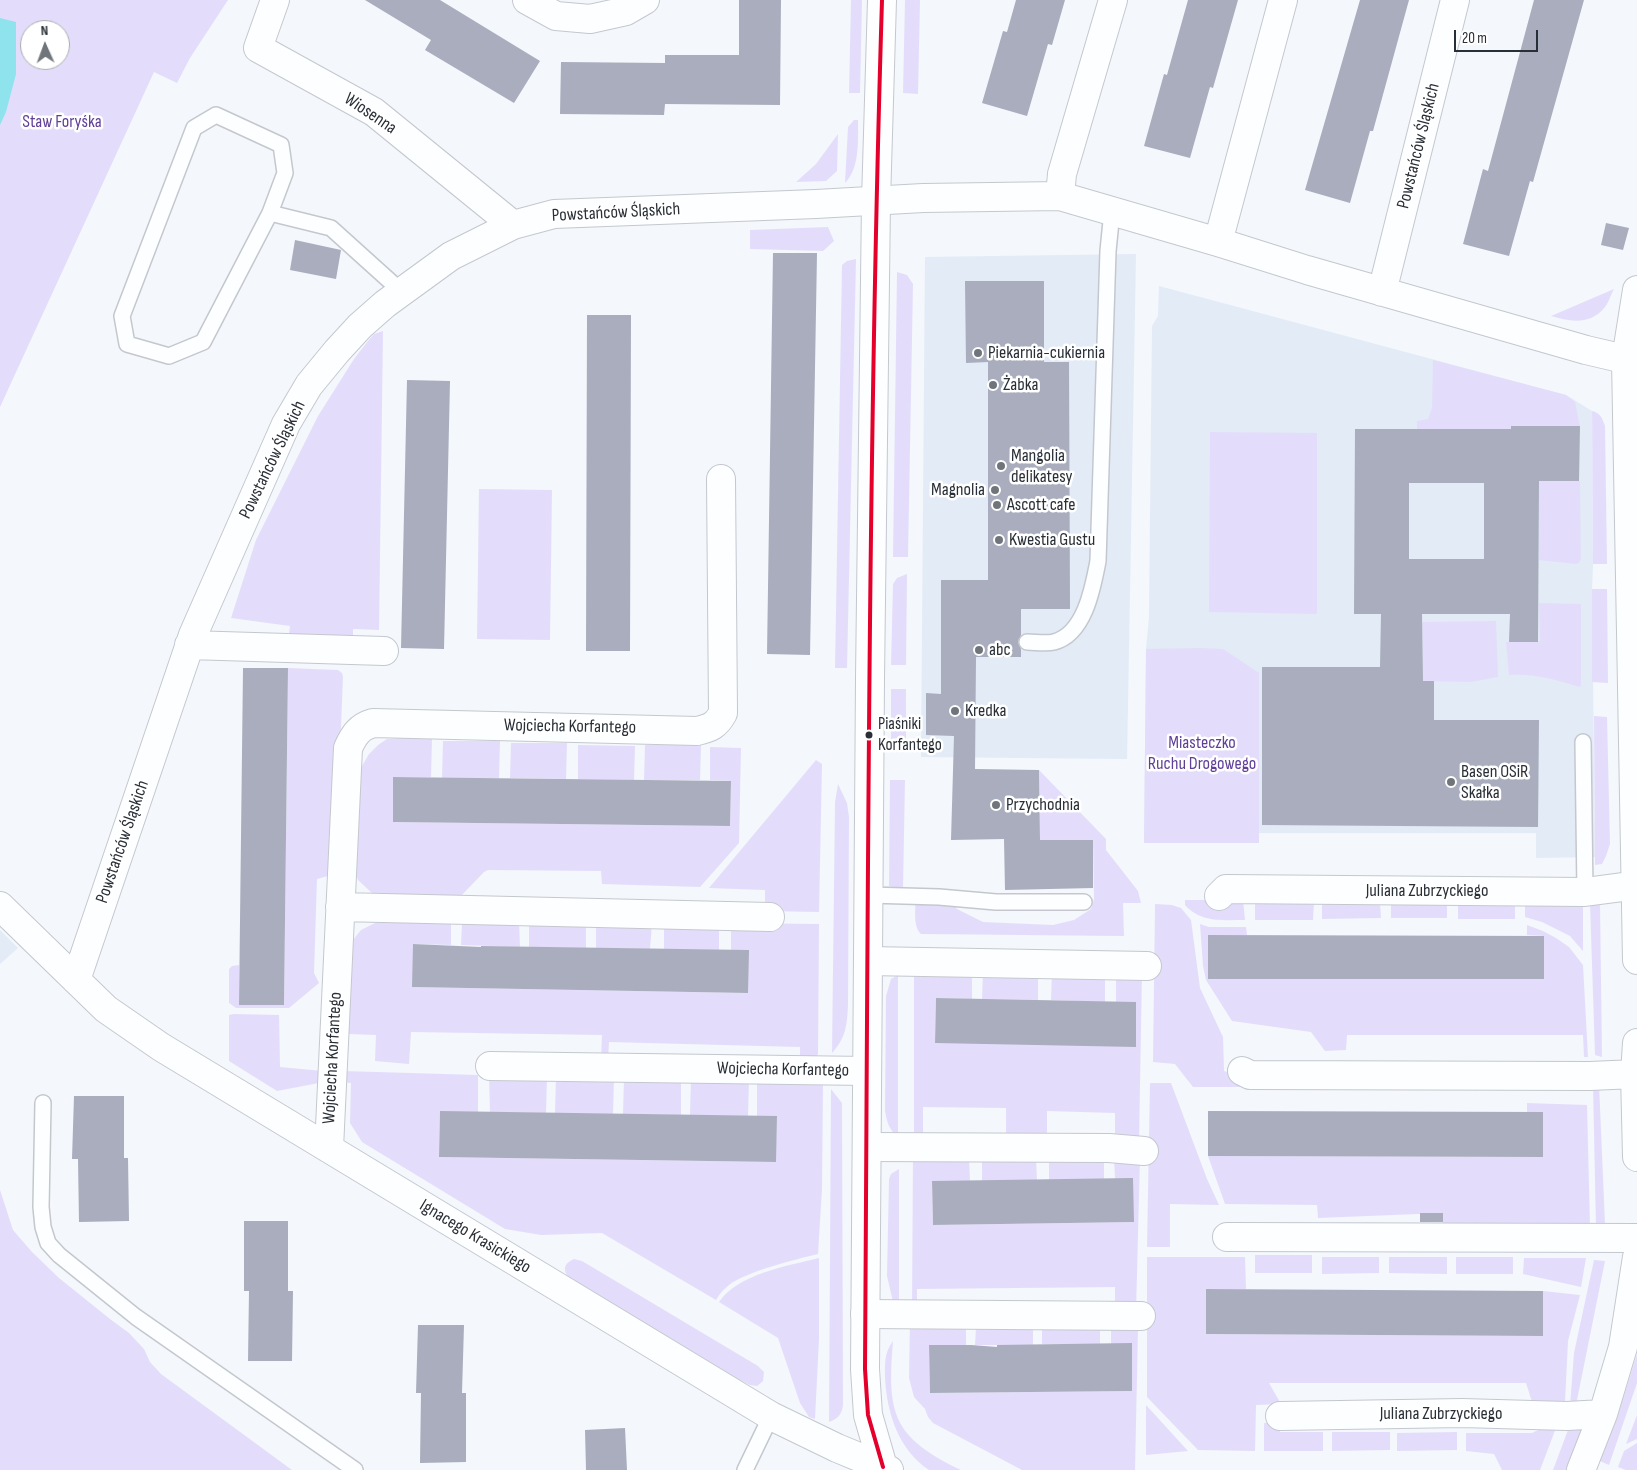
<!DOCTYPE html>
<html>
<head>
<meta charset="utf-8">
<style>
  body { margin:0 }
  #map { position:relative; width:1637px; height:1470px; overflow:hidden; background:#f4f7fc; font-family:"Sofia Sans Condensed",sans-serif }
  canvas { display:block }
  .north { position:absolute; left:20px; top:20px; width:50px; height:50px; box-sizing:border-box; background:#fff; border:1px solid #a9acaf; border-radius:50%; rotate:358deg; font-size:14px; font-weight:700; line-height:20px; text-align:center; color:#292f36 }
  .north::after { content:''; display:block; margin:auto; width:18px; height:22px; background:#70757b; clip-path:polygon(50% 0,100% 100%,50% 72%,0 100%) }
  .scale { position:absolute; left:1454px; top:30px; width:84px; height:22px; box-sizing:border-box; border:2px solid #292f36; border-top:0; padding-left:6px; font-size:15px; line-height:18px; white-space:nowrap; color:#292f36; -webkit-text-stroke:4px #fff; paint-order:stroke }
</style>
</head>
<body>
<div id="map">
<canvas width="1637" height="1470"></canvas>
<div class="north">N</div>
<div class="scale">20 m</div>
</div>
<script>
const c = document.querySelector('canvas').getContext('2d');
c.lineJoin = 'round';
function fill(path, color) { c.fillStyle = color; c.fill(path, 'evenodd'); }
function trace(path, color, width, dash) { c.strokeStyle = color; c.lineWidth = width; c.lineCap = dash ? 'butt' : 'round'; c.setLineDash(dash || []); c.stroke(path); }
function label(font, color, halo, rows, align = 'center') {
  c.font = font + ' "Sofia Sans Condensed",sans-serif'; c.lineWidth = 5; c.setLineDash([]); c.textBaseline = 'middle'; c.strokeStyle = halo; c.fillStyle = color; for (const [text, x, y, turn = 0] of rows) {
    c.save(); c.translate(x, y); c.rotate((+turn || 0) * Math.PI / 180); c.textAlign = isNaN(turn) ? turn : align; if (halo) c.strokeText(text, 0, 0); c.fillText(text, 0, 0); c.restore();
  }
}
fill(new Path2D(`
  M1136 254 1127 759 921 757 925 257Z
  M1159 286 1566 395 1592 411 1593 564 1592 589 1595 857 1536 858V833H1259V843H1144L1146 649 1149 618 1152 326 1158 316Z
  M0 930 18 948 0 964Z`), '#e2ebf6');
fill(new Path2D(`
  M0 0H228L190 58 177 83 154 72 0 407ZM30 30H60V60H30Z
  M851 0H862L860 93H849Z
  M905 0H920L918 94 903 93Z
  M854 120H858C858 140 860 168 845 183L848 127Z
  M838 134 837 171 826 181 796 182 816 164Z
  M828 227 834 241 823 251 750 249V230Z
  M856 259 847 668H835L842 265 847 261Z
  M897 272 907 275 913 284 908 557H893Z
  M1614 289C1611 294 1609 302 1605 307 1591 325 1570 322 1551 316Z
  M383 331 379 630 353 629V643L288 640 290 626 231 618 256 540 318 416 354 359 368 341 374 334Z
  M1433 360 1566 395 1575 402 1580 426H1511V429H1417V421L1428 419 1432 408Z
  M1592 411C1600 413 1602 417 1605 426L1607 564H1593Z
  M1210 432 1317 433V614L1209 612Z
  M1539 481H1580L1581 558 1579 563 1576 564 1539 560Z
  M479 489 552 490 550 640 477 639Z
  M907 574 906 665H891L893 584 897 578Z
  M1592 589H1607L1608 683 1592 682Z
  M1539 603 1581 604V685L1580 687C1557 680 1533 673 1509 675L1506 642 1540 641Z
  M1496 621 1498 677 1471 682 1423 681 1422 622Z
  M1200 648 1223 649 1259 673V843H1144L1146 649Z
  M288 668 338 670 342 673 343 677 338 801 331 875 317 879 314 973 319 983 289 1008H236L229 1003V969L232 966 239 965V1005H284Z
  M891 689H906V742H891Z
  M1594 716 1607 717 1610 844 1606 856 1602 864 1595 865Z
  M402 738 432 739 431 777H393V822L730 826 731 781 710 780V747L741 748 739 843 700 887 602 884 601 871 488 870 484 872 459 898 374 895 358 880 354 870 358 777 362 766 369 754 378 745 387 739Z
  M443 741H500L499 778H442Z
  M511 743H567L566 779 510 778Z
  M578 745 635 746 634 780 578 779Z
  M645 745H701L700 780H644Z
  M816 760 822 764 819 912 765 911V890L709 888Z
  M1039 770 1106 839V850L1138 891 1141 903H1123L1124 936 921 934C912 925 916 906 916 895L947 897 957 909 983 922 1053 925 1074 920 1091 909 1094 899 1093 840H1040Z
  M890 780H905L903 887 899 889 889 886Z
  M838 784 847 803 849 817 848 1005C847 1025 846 1038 832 1053L835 802Z
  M1185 900H1243L1245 920C1223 920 1201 923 1185 905Z
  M1314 901 1313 920H1255V902Z
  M1391 902 1447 903V918H1391Z
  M1600 902 1602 1057 1595 1055 1590 903Z
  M1380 903 1381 918 1322 919V904Z
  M1458 903H1515V919H1458Z
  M1525 903H1583V951L1570 936 1542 922 1525 917Z
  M1155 904 1172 905 1181 908 1191 920 1200 988 1223 1037 1224 1071 1243 1077V1087H1193L1175 1064 1153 1062Z
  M381 920H451V945L413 944V987L748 993 731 950V923L819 924 818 1054 814 1061 800 1063V1047L609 1042 608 1060 601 1059 602 1035 411 1032 409 1064 375 1061 376 1035 348 1034V946L361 930Z
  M519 922 520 947 461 945 462 923Z
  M529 922H586V948L529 947Z
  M596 922 652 923 650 949 596 948Z
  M664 923H719V950L664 949Z
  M1200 924 1209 927H1246L1247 935H1208V978L1544 979V936L1527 935V925L1543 931 1556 938 1569 947 1583 965 1588 1057H1584L1583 1035H1347L1346 1050 1325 1051 1311 1032 1232 1021 1206 980 1203 966Z
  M914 969H972V999L936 998 935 1042 1136 1046V1002H1116V972H1142L1139 1142H1115V1113L1047 1111V1140L1006 1139V1108L923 1107V1138L914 1137Z
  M983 970 1038 972V1000L982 999Z
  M1052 971 1105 972V1002L1051 1000Z
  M898 975V1137C889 1130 887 1122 885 1111L886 996 891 979Z
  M234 1014 279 1015 280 1067 323 1071 324 1082 277 1091 229 1061V1015Z
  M343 1071 478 1075V1112H440L439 1157 775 1162 777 1116H757V1080L820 1082 823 1084 822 1189 818 1254C797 1259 745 1272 729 1285 724 1289 719 1294 716 1300L602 1233 541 1235 505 1229 362 1142 350 1123 351 1083 341 1082Z
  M489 1076 547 1077 546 1113 490 1112Z
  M556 1076 614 1078 613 1114 555 1113Z
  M681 1078V1115L623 1114 624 1079Z
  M691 1079H749L748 1116 690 1115Z
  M1150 1083H1171L1207 1179 1219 1205 1170 1204V1247H1147Z
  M1599 1084 1605 1224 1596 1228 1593 1085Z
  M831 1089 842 1103 843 1405C842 1414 838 1419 829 1422Z
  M1527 1103 1587 1105 1590 1227 1443 1236V1213L1318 1218 1317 1205 1225 1204 1208 1156 1543 1157V1112H1527Z
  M913 1156 969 1157 970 1181 932 1182 933 1225 1133 1222 1115 1179 1114 1158H1140L1136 1312H1115V1287L917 1289V1311L912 1310Z
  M982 1158 1036 1159 1037 1180 982 1181Z
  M1049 1158 1104 1159V1179L1049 1180Z
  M899 1169V1306L893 1302 887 1276 889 1179 891 1174Z
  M0 1190 13 1230 32 1252 59 1278 110 1319 129 1333 144 1349 150 1362 161 1374 292 1470H0Z
  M1255 1255H1312V1273H1255Z
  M1147 1257H1245L1246 1289H1206V1334L1543 1336V1291L1580 1295 1568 1341 1565 1402 1533 1405 1526 1383H1269L1281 1404 1256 1405 1255 1451 1198 1450 1147 1397Z
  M1322 1257H1379V1273L1322 1274Z
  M1389 1257H1447V1274L1389 1273Z
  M1456 1257H1513V1274H1456Z
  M819 1258V1340L815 1419 809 1417 800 1403 778 1338 719 1302C738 1274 787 1266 819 1258Z
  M1524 1258H1586L1581 1287 1523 1274Z
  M574 1259 582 1261 758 1366 764 1372 763 1381 757 1386 750 1385 736 1378 568 1277C562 1268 565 1263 574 1259Z
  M1594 1260 1605 1261 1576 1405 1570 1406 1574 1353Z
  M910 1320 966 1328V1345H929L930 1393 1132 1391V1344H1111V1329L1138 1330 1135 1470H1022L933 1423 928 1417 925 1409 914 1397 909 1378Z
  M1033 1327V1345H975L976 1328Z
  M1042 1327 1100 1328V1344H1042Z
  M893 1341C887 1413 892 1437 961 1470H929C898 1449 887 1413 885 1378 885 1363 884 1353 893 1341Z
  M1637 1354V1383L1609 1465 1600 1461 1615 1424Z
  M1146 1405 1188 1451 1146 1455Z
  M1574 1414C1577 1419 1581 1423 1582 1428 1584 1442 1572 1458 1567 1470H1553Z
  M1637 1415V1439L1626 1444Z
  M1559 1420 1540 1470H1502L1494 1454 1466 1451V1433H1532Z
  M1264 1423H1280V1432H1323V1451H1264Z
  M1332 1432H1390V1450L1332 1451Z
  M1457 1432V1450L1397 1451V1433Z
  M1637 1443V1470H1626L1618 1467 1624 1451Z`), '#e3ddfb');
fill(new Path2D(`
  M0 18 16 22V74L6 112 0 125Z`), '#8ee3ed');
fill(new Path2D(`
  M365 0H440L540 61 514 103 425 50 431 40Z
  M739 0H781L780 105 665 104 664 115 560 114 561 62 665 63V55H739Z
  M1016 0H1065L1052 45 1048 44 1027 116 982 103 1003 31 1007 32Z
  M1188 0H1238L1213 88 1210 87 1190 158 1144 146 1164 74 1167 75Z
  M1360 0H1409L1373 131H1370L1350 203 1305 190Z
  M1534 0H1584L1533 182 1530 181 1509 256 1463 244 1483 169 1488 171Z
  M1606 223 1629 228 1623 250 1601 245Z
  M295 240 341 250 336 279 290 270Z
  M773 253H817L810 655 767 654Z
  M965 281H1044V362H1069L1070 609H1021V635L1018 642 1021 649V657H976L975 769 1039 770 1040 840H1093V888L1005 890 1004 839 951 840 954 736 926 735V693L941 694V580H988V362L966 363Z
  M587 315H631L630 651H586Z
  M407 380 450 381 444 649 401 648Z
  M1511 426H1580L1579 481H1539L1538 642H1509L1510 614H1422L1423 681H1434V720H1539L1538 827 1262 825V667H1380L1381 614H1354L1355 429H1511ZM1409 483H1484V559H1409Z
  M243 668H288L284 1005H239Z
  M393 777 731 781 730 826 393 822Z
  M1208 935 1544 936V979H1208Z
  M413 944 481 947V946L749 950 748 993 412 987Z
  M936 998 1136 1002V1047L935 1043Z
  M74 1096H124V1158H128L129 1221 79 1222 78 1159H72Z
  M440 1111 777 1116 776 1162 439 1157Z
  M1208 1111 1543 1112V1157L1208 1156Z
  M1133 1178 1134 1222 933 1225 932 1181Z
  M1420 1213H1443V1222H1420Z
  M244 1221H288V1291H293L292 1361H248L249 1291H244Z
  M1206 1289 1543 1291V1336L1206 1334Z
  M418 1325H464L462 1393H466V1462L420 1463 421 1393H416Z
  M1132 1343V1391L930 1393 929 1345H971L997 1347V1345Z
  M625 1428 627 1470H586L585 1430Z`), '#a9adbd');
const lane = new Path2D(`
  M270 213 203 342 169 356 127 344 122 316 194 128 216 115 281 145 285 173 270 213 331 228 402 292
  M1027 642C1035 642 1046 644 1054 642 1085 634 1093 587 1098 561L1108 251 1112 211
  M1583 742 1585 892
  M869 895 939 897 996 902H1084
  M43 1103 41 1207 43 1227 48 1243 59 1255 136 1317 355 1470
  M745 1470 771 1416`);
const street = new Path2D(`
  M275 0 258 48 374 112 513 225
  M527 0 556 16 590 19 626 11 645 0
  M1060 196 1062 174 1113 0
  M1218 242 1283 0
  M1637 290 1626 359 1637 960
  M1382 292 1455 0
  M189 645 384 651
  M1219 896 1226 889 1585 892 1637 885
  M0 906 106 1009 161 1047 771 1416 837 1448 883 1467
  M340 907 770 917
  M868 961 1147 966
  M76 980 193 635 286 424 309 385 337 351 360 326 385 304 451 256 513 225 554 214 816 204 923 198 1060 196 1218 242 1307 270 1586 350 1637 362
  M1637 1043 1635 1074 1637 1157
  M490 1066 867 1071
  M1242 1071 1250 1075 1590 1076 1635 1074
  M867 1147 1109 1148 1144 1151
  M329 1148 348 748C354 735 359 727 373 723L697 731C710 728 716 726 723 713L721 479
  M1227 1237 1637 1238
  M865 1314 1141 1316
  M1280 1416 1462 1413 1567 1416 1603 1414
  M1581 1470 1603 1414 1623 1347 1637 1257`);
const secondary = new Path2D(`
  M882 0 876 201 870 679 865 1369 868 1415 883 1467 889 1470`);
trace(lane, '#c4c8ce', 18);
trace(street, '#c4c8ce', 30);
trace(secondary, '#c4c8ce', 30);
trace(lane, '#fdfeff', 15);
trace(street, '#fdfeff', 28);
trace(secondary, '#fdfeff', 28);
trace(new Path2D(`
  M882 0C868 456 868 913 865 1369L868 1415 883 1467`), '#e4002b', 4);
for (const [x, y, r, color] of [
  [978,353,5,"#70757b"],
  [993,385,5,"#70757b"],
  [1001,466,5,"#70757b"],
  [995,490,5,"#70757b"],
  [997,505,5,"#70757b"],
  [999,540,5,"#70757b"],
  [979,650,5,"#70757b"],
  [955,711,5,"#70757b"],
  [869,735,4.5,"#292f36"],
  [1451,782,5,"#70757b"],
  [996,805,5,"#70757b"]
]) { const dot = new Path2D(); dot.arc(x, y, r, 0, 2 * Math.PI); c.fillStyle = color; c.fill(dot); trace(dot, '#fff', 2); }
label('17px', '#292f36', '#fff', [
  ["Piaśniki",878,725],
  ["Korfantego",878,746]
], 'left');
label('18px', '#292f36', '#fff', [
  ["Wiosenna",370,114,34],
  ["Powstańców Śląskich",1419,146,-76],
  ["Powstańców Śląskich",616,213,-3],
  ["Powstańców Śląskich",273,460,-64],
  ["Wojciecha Korfantego",570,727,1],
  ["Powstańców Śląskich",123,842,-71],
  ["Juliana Zubrzyckiego",1427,891],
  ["Wojciecha Korfantego",333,1058,-87],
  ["Wojciecha Korfantego",783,1070,1],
  ["Ignacego Krasickiego",475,1237,31],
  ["Juliana Zubrzyckiego",1441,1414]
]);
label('18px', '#5f3f97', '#fff', [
  ["Staw Foryśka",62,122],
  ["Miasteczko",1202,743],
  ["Ruchu Drogowego",1202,764]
]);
label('18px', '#292f36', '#fff', [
  ["Piekarnia-cukiernia",988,353],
  ["Żabka",1003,385],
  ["Mangolia",1011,456],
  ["delikatesy",1011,477],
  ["Magnolia",985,490,"right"],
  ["Ascott cafe",1007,505],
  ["Kwestia Gustu",1009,540],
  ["abc",989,650],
  ["Kredka",965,711],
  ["Basen OSiR",1461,772],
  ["Skałka",1461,793],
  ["Przychodnia",1006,805]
], 'left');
</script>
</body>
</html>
